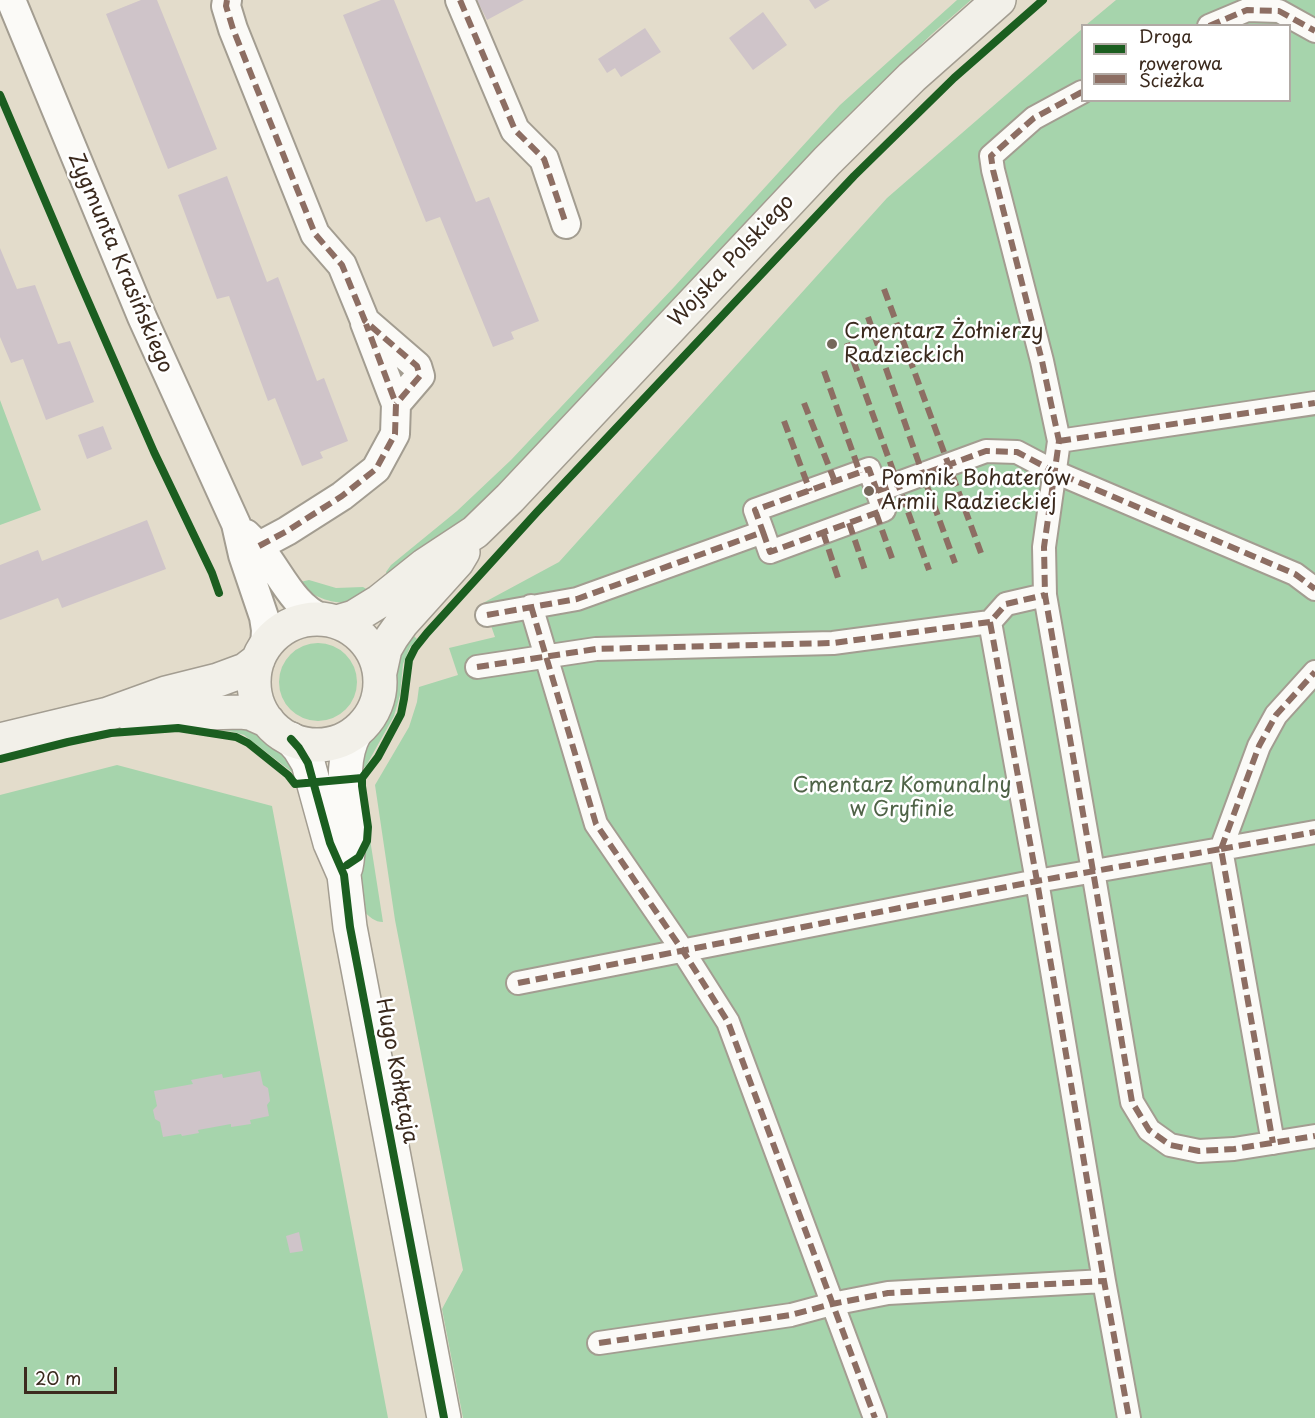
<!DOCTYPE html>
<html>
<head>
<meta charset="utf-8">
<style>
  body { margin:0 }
  #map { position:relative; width:1315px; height:1418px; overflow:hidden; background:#e3dccb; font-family:"Playpen Sans",sans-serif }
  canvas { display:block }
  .legend { position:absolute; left:1081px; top:24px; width:210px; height:78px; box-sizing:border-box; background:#fff; border:2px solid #b1aaa5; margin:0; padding:8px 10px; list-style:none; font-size:18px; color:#3b2a1e }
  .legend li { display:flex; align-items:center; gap:12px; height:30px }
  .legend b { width:30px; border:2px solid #b1aaa5 }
  .scale { position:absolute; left:24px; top:1367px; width:93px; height:27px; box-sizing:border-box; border:3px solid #3b2a1e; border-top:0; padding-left:8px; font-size:18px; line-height:21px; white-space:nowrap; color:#3b2a1e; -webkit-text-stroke:4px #fff; paint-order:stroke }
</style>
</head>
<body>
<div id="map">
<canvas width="1315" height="1418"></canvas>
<ul class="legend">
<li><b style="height:8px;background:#1b5e20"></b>Droga rowerowa</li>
<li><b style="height:8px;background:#8d6e63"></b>Ścieżka</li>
</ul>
<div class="scale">20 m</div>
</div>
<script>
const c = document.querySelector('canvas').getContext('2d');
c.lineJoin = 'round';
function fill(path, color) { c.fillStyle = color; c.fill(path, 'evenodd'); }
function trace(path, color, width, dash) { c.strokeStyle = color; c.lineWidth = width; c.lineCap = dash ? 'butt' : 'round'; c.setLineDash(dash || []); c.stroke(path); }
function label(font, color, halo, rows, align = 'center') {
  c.font = font + ' "Playpen Sans",sans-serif'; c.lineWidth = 5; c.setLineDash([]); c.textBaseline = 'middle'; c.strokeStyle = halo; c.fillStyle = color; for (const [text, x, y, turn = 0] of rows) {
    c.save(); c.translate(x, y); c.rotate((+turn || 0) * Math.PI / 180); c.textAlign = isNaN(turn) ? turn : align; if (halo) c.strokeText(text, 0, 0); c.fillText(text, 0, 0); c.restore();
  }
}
fill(new Path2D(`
  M957 0H971L932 34 843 120 494 491 458 526 387 577 386 572 391 565 457 511 511 460 675 286 840 105Z
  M1116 0H1315V1418H463L442 1309 463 1270 395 920 375 785 409 727 417 702 419 687 458 675 449 648 495 637 483 603 559 562 887 198 1082 29V100H1290V26L1086 25Z
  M0 400 41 510 0 525Z
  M309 580 336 588 363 587 373 593C369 595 364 598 359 600 341 607 311 599 300 582Z
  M410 632 417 639 410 647 403 664 400 695 394 716 366 766 358 772 363 742 378 725 386 712 390 698 391 677Z
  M279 682a39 39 0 1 1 78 0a39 39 0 1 1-78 0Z
  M221 721 262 731 280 746 301 779 244 735 234 732 222 730Z
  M117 765 272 806 388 1418H0V795Z
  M370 839 383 922C375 922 369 917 364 911L360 871Z`), '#a6d4ac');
fill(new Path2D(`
  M141 0H157L217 149 168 169 106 14Z
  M381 0H394L476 202 489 197 539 321 511 332 514 339 493 347 440 217 426 222 343 15Z
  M477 0H524L487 20Z
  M809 0H830L815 9Z
  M763 12 787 45 753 70 729 38Z
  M645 28 661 52 621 77 615 68 607 73 598 59Z
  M227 176 267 282 278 277 317 381 324 378 348 441 320 452 323 458 302 466 275 398 268 401 229 296 217 299 178 195Z
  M0 248 17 289 35 285 58 344 70 341 94 402 46 420 23 359 11 363 0 337Z
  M103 426 112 449 87 459 78 435Z
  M147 520 166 569 62 608 58 598 0 620V565L38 550 42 561Z
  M260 1071 263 1085 268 1088 270 1101 267 1105 269 1116 250 1120 251 1124 231 1127V1124L198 1130 199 1133 182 1136 181 1134 163 1137 160 1122 155 1119 153 1110 157 1106 154 1091 193 1084 191 1080 222 1074 223 1078Z
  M299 1232 303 1251 290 1253 286 1236Z`), '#cfc4c9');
const pedestrian = new Path2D(`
  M1209 26 1247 10 1279 11 1315 31
  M1082 92 1034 118 991 156 993 170 1042 361 1059 441 1044 547 1045 595 1093 871 1132 1102 1149 1130 1170 1145 1199 1151 1234 1149 1315 1136
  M1059 441 1315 403
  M877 491 986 451 1017 452 1055 472 1295 574 1315 589
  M531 606 596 824 683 951 728 1022 875 1418
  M487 615 577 599 763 532 770 552 884 510 869 469 755 510 763 532
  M990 622 1037 881 1104 1281 1129 1418
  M477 667 596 649 833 643 990 622 1006 604 1045 595
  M1221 849 1259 746 1276 715 1315 672
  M1221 849 1315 832
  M518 983 1037 881 1221 849 1273 1143
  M599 1343 791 1315 832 1304 888 1293 1104 1281`);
const minor = new Path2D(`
  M11 0 142 317 236 524 243 555 264 617 266 630 265 647
  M227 0 226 6 233 29 315 234 342 265 365 321 417 366 420 376 396 404
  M460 0 515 130 544 159 566 224
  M246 534C250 538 255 542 259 547 280 572 292 606 323 619
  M259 546 287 531 342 496 376 469 395 434 396 404 365 323`);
const tertiary = new Path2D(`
  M291 739 299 748 308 763 330 843 344 875 350 927 444 1418
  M346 867C355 824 334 771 355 733`);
const secondary = new Path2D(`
  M254 682a63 63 0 1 1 126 0a63 63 0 1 1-126 0Z
  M337 622 354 617 380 601 425 565 475 532 510 498 827 161 912 77 999 0
  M380 672 385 649 392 637 402 623 457 562 463 552
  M131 715 241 712 250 713 268 721
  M0 740 108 714 166 693 218 680 245 670 258 660`);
trace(pedestrian, '#a39d91', 26);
trace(minor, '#a39d91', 32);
trace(tertiary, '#a39d91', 36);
trace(secondary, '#a39d91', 36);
trace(pedestrian, '#fbfaf7', 22);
trace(minor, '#fbfaf7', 28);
trace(tertiary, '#fbfaf7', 33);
trace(secondary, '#f2f0e9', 33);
trace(new Path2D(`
  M227 0 226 6 233 29 315 234 342 265 365 321 417 366 420 376 396 404
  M460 0 515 130 544 159 566 224
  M1209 26 1247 10 1279 11 1315 31
  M1082 92 1034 118 991 156 993 170 1042 361 1059 441 1044 547 1045 595 1093 871 1132 1102 1149 1130 1170 1145 1199 1151 1234 1149 1315 1136
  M884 289 981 553
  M868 317 923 475 955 563
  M847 343 929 570
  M824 371 860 473
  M804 403 835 482
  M784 421 810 491
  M1059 441 1315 403
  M877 491 986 451 1017 452 1055 472 1295 574 1315 589
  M876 513 893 561
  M849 523 865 570
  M823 532 839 581
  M259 546 287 531 342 496 376 469 395 434 396 404 366 324
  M531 606 596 824 683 951 728 1022 875 1418
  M487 615 577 599 763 532 770 552 884 510 869 469 755 510 763 532
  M990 622 1037 881 1104 1281 1129 1418
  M477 667 596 649 833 643 990 622 1006 604 1045 595
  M1221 849 1259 746 1276 715 1315 672
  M1221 849 1315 832
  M518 983 1037 881 1221 849 1273 1143
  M599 1343 791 1315 832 1304 888 1293 1104 1281`), '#8d6e63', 6, [12, 6]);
trace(new Path2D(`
  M0 95 78 278 154 452 212 573 219 593
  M291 739 299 748 308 763 330 843 344 875 350 927 444 1418
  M0 759 68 742 111 733 178 728 236 737 248 743 288 775 295 784 362 778
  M347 865 359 857 367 841 368 827 362 786V778L378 757 401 714 404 699 409 660 415 648 427 633 537 512 854 176 954 78 1043 0`), '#1b5e20', 8);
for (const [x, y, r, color] of [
  [832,344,6,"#76685b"],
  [869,491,6,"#76685b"]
]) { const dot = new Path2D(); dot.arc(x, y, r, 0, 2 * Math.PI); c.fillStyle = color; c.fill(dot); trace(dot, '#fff', 2); }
label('21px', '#3b2a1e', '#fff', [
  ["Wojska Polskiego",732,261,-47],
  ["Zygmunta Krasińskiego",120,263,67],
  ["Hugo Kołłątaja",396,1071,79]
]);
label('21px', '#3b2a1e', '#fff', [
  ["Cmentarz Żołnierzy",844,332],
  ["Radzieckich",844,356],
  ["Pomnik Bohaterów",881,479],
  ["Armii Radzieckiej",881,503]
], 'left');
label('21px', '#4f6347', '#fff', [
  ["Cmentarz Komunalny",902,786],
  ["w Gryfinie",902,810]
]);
</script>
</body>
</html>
